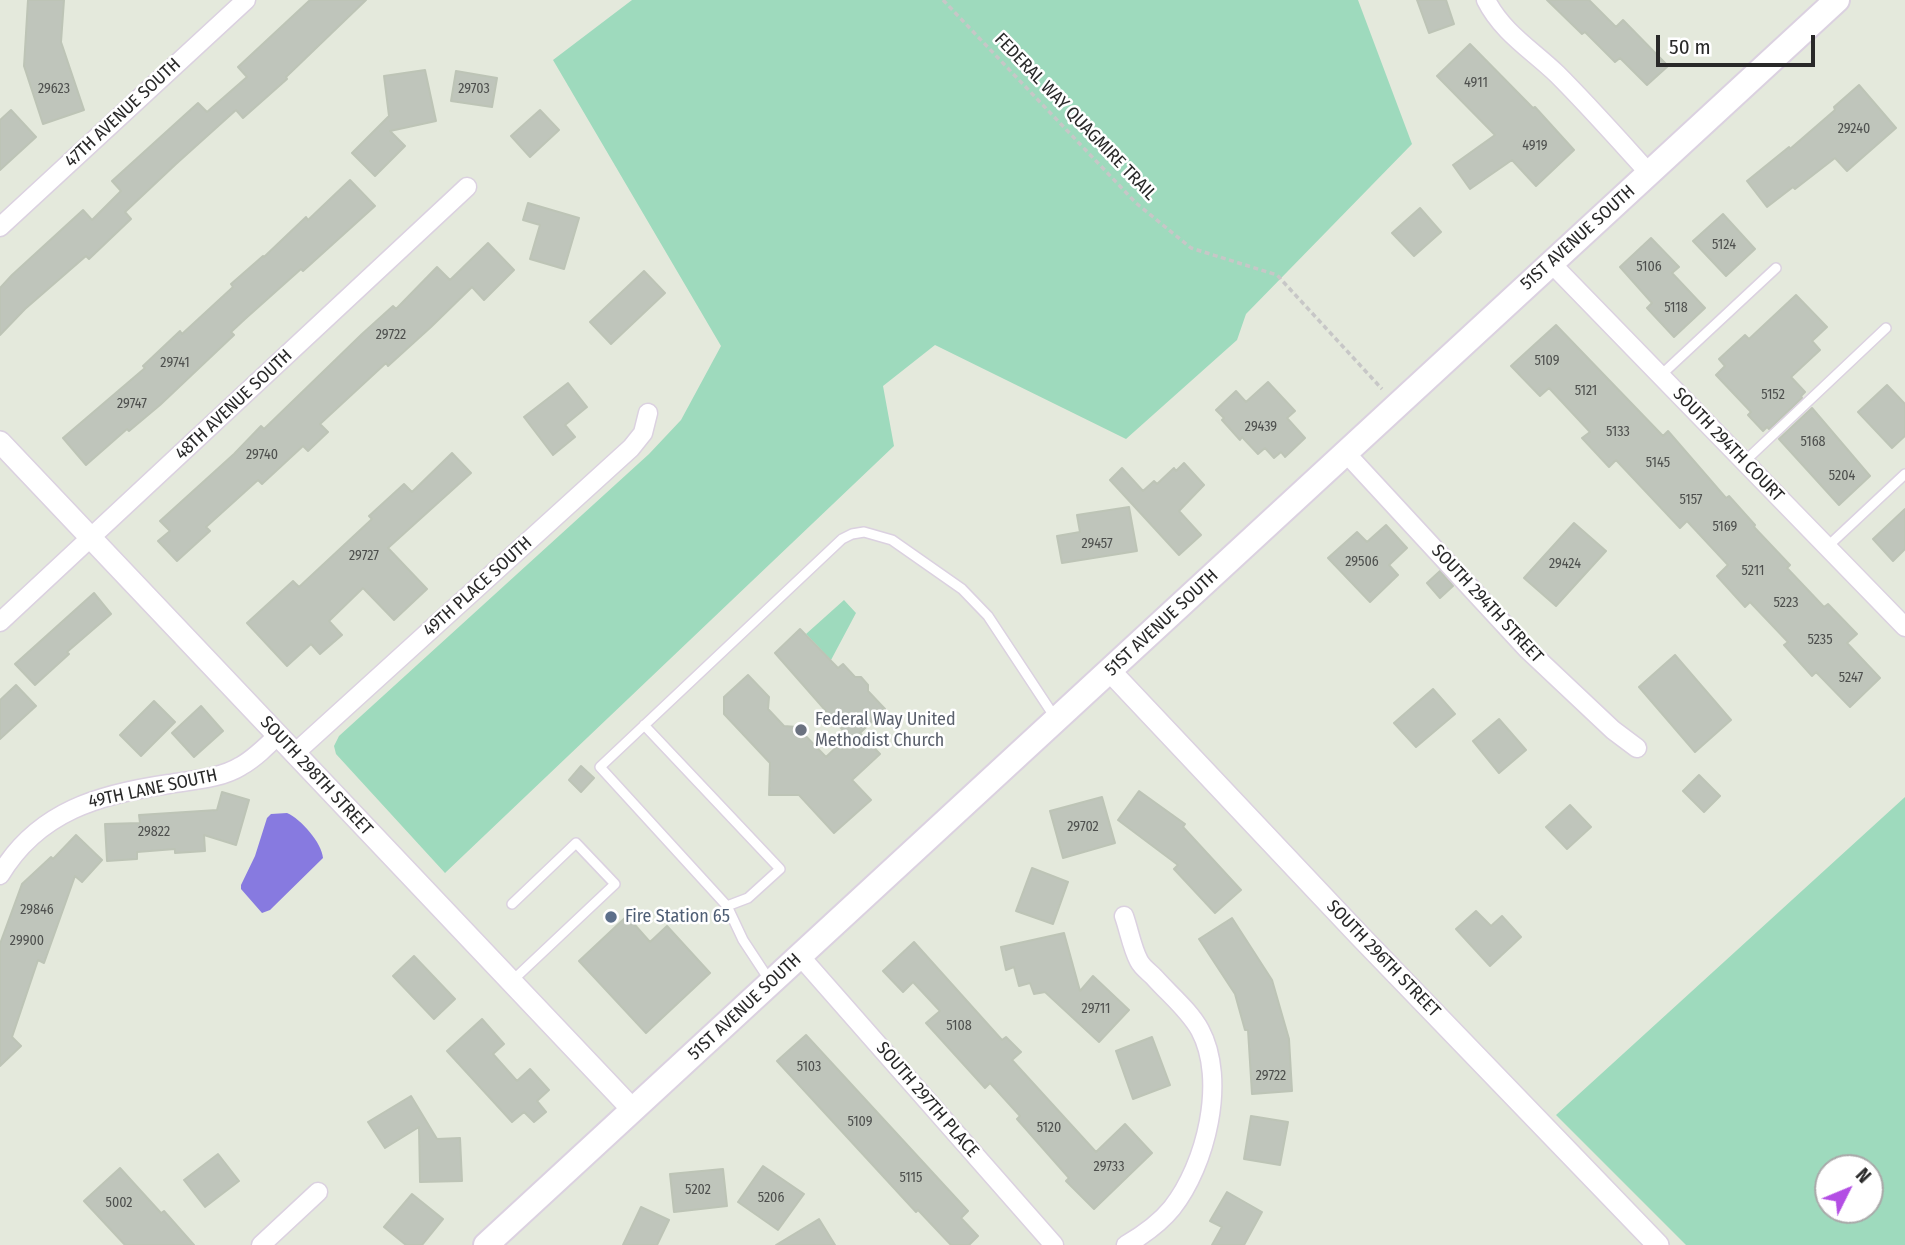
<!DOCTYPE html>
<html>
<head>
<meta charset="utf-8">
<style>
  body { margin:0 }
  #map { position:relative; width:1905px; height:1245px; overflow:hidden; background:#e4e9dc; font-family:"Fira Sans Condensed",sans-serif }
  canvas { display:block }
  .north { position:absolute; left:1814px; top:1154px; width:70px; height:70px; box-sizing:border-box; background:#fff; border:2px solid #a9a9a9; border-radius:50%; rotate:47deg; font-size:19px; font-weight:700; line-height:28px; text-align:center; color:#292929 }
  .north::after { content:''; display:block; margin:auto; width:24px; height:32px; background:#b34ee4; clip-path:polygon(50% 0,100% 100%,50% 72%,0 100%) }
  .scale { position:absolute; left:1656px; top:35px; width:159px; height:32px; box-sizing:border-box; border:4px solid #292929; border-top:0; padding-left:9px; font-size:21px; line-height:24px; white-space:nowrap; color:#292929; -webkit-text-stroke:5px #fff; paint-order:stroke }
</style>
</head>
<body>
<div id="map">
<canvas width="1905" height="1245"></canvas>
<div class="north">N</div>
<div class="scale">50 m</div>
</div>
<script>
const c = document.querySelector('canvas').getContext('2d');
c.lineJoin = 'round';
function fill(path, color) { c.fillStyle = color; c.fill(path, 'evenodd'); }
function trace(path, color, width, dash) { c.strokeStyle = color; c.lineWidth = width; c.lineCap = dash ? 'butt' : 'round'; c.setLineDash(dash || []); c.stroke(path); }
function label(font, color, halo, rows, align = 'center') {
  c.font = font + ' "Fira Sans Condensed",sans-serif'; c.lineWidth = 5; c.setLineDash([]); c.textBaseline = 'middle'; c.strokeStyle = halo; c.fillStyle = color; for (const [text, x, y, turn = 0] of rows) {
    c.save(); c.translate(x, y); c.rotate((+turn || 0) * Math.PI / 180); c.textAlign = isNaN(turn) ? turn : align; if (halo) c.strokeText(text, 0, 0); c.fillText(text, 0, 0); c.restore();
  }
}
fill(new Path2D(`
  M632 0H1358L1412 144 1246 314 1237 340 1126 439 935 345 883 386 894 446 445 873 336 754 334 746 339 736 649 454 681 420 721 346 553 60Z
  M844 600 856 613 831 660 806 634Z
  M1905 797V1245H1686L1556 1115ZM1828 1168H1870V1210H1828Z`), '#9edabd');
fill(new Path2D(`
  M287 813C301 819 322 843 323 858L270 910 262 913 241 889V885L255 856 267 818 271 814Z`), '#877ae0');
const building = new Path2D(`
  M28 0H64L61 42 84 110 43 124 24 66Z
  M310 0H366L286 77 287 79 243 118 236 110 176 164 125 212 131 219 89 259 86 256 25 309 0 335V288L12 275 83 210 92 220 121 191 112 181 198 103 207 112 247 77 238 67Z
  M1417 0H1446L1454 24 1429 33Z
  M1547 0H1589L1616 27 1623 20 1668 66 1647 85 1620 58 1615 62 1585 32 1582 34Z
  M1470 44 1533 108 1535 107 1574 150 1536 186 1512 160 1470 189 1453 165 1495 135 1437 76Z
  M425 70 436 121 390 131 405 146 375 176 352 153 389 116 384 76Z
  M456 71 497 78 492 107 451 101Z
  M1859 85 1896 128 1847 171 1835 158 1795 189 1793 187 1767 207 1747 181 1789 147 1790 149 1835 110 1834 107Z
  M11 110 36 137 0 170V120Z
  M540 110 559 130 530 157 511 136Z
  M350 180 375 206 303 271 301 269 245 319 231 332 234 335 160 405 129 431 127 429 86 465 63 438 145 368 143 366 180 331 182 334 233 287 231 284 263 256 264 257 306 217 308 220Z
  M528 203 579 218 564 269 530 259 540 225 523 220Z
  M1420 208 1441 232 1414 256 1392 233Z
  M1723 214 1755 249 1726 276 1693 241Z
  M1651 238 1679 267 1672 273 1705 308 1674 337 1647 308 1652 303 1620 267Z
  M488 243 514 270 484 300 472 287 431 327 388 366 386 363 320 424 328 432 308 451 303 446 262 484 258 480 206 527 210 531 177 561 158 541 170 531 160 521 234 454 261 426 264 429 362 334 393 306 396 309 437 267 450 280Z
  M644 271 665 293 611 344 590 322Z
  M1796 295 1827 327 1812 341 1820 350 1791 377 1805 392 1801 396 1802 398 1769 429 1767 427 1763 431 1748 415 1751 412 1716 375 1725 366 1719 359 1745 335 1749 339Z
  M1556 325 1663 436 1668 431 1726 498 1729 496 1755 525 1754 527 1790 565 1787 568 1824 607 1828 604 1857 634 1847 643 1880 678 1850 707 1816 672 1812 676 1784 645 1788 642 1750 602 1745 607 1717 576 1728 565 1687 521 1680 528 1616 460 1609 467 1582 438 1590 432 1549 388 1540 396 1511 366Z
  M1268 382 1295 411 1287 418 1305 438 1285 457 1281 452 1274 458 1265 448 1258 454 1242 437 1240 440 1222 420 1224 418 1216 410 1236 391 1246 402Z
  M568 383 587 407 565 425 575 437 553 455 524 417Z
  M1887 385 1905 404V436L1892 448 1858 412Z
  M1812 408 1870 476 1839 505 1779 439Z
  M452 453 471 473 388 548 427 589 394 620 363 588 329 621 342 635 320 654 311 644 287 666 247 623 293 581 299 587 372 519 369 516 404 484 412 492Z
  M1184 463 1204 485 1179 511 1201 535 1179 555 1110 480 1122 468 1143 491 1154 481 1157 484 1174 468 1176 471Z
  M1129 507 1137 551 1062 563 1057 536 1080 532 1077 515Z
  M1905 509V549L1893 561 1873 539Z
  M1574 523 1606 551 1556 606 1524 578Z
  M1386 525 1407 548 1389 565 1398 575 1370 602 1328 558 1357 532 1367 542Z
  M1440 571 1453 586 1440 598 1427 583Z
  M94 593 111 614 67 652 69 654 35 685 15 664Z
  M800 629 838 668 843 664 855 677H861L868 685V691L885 709 860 733 880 754 852 780 871 800 834 833 799 795H769L770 763 724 714V697L748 675 769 697 768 709 784 726 797 727 826 757 848 736 775 653Z
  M1675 655 1731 720 1695 752 1639 687Z
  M16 685 36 706 0 739V700Z
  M1433 689 1455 714 1416 747 1394 723Z
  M154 701 175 722 141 756 120 735Z
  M201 706 223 731 194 757 172 733Z
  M1499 719 1526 750 1499 773 1473 741Z
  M581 766 594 778 581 792 569 780Z
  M1699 775 1720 796 1704 812 1683 791Z
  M1139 791 1185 824 1183 827 1241 890 1215 913 1174 869 1178 865 1118 820Z
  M222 792 249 800 236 845 204 835 205 851 175 853V849L137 852V859L107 861 105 824 140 823 139 815 217 810Z
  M1102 797 1115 843 1063 858 1050 811Z
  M1570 805 1591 827 1567 849 1546 827Z
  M76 835 102 860 82 882 75 876 44 963 38 960 12 1037 21 1046 0 1066V944L22 884 51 857 53 859Z
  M1032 868 1068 882 1053 924 1016 911Z
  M1476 911 1491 926 1502 916 1521 937 1490 966 1456 929Z
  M627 916 650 942 667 926 710 973 646 1033 579 961Z
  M1232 918 1272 980 1289 1039 1292 1091 1252 1094 1248 1030H1245L1235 994 1199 939Z
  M1064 933 1080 991 1093 976 1129 1010 1099 1042 1045 992 1034 994 1030 983 1019 986 1014 967 1006 970 1001 947Z
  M914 942 1002 1040 1006 1037 1021 1052 1012 1060 1096 1152 1125 1124 1152 1153 1094 1209 1066 1181 1069 1178 1017 1119 1020 1116 990 1083 985 1088 926 1023 940 1011 913 982 903 992 883 971Z
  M414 956 455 999 434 1019 393 976Z
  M482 1019 504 1044 493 1054 517 1081 530 1069 549 1090 537 1101 546 1112 534 1122 524 1112 512 1122 447 1051Z
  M806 1035 968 1211 961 1218 978 1236 969 1245H951L918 1210 916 1212 777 1061Z
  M1152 1037 1170 1085 1133 1099 1116 1051Z
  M411 1096 437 1139 460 1138 462 1181 420 1182 419 1127 385 1148 368 1122Z
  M1251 1116 1288 1122 1280 1165 1244 1159Z
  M218 1154 239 1181 205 1207 184 1180Z
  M763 1166 804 1194 778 1230 738 1202Z
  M120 1168 161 1213 164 1211 194 1245H125L84 1201Z
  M723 1169 727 1206 674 1212 670 1174Z
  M1227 1192 1262 1212 1244 1245H1212L1222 1227 1210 1221Z
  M412 1194 443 1219 422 1245H406L384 1227Z
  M641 1207 669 1220 657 1245H623Z
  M819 1219 835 1245H776Z`);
fill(building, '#bfc5bb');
trace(building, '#bdc4b6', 2);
const service = new Path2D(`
  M1660 376 1776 268
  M1744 462 1886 328
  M1827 547 1905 474
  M644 725 780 869 748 898 727 906 600 767 842 539 852 534 864 532 892 540 962 589 988 616 1056 719
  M512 904 576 843 615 884 512 981
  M727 906 743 940 770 981`);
const minor = new Path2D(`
  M1486 0C1502 32 1532 50 1557 74 1589 106 1619 140 1649 173
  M0 227 246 0
  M1551 263 1905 627
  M1345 452 1527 649 1613 730 1637 748
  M0 622 467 187
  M295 753 631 448 643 433 648 413
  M0 875C38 811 100 794 169 784 192 780 220 779 241 766 255 758 267 746 278 735
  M1124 916C1129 930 1132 948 1139 961 1142 967 1149 972 1154 977 1169 994 1189 1010 1200 1030 1227 1080 1206 1165 1172 1208 1160 1223 1143 1235 1126 1245
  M800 956 1054 1245
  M261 1245 318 1192`);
const tertiary = new Path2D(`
  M0 442 633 1110
  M1110 671 1359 935 1658 1245`);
const secondary = new Path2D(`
  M486 1245 1837 0`);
trace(service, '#dbd1e0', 12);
trace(minor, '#dbd1e0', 21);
trace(tertiary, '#dbd1e0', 24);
trace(secondary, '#dbd1e0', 28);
trace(new Path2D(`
  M943 0 1136 203 1191 248 1277 275 1382 389`), '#c7c7c7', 3.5, [5, 3.5]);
trace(service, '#fff', 9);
trace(minor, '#fff', 18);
trace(tertiary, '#fff', 21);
trace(secondary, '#fff', 24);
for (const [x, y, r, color] of [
  [801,730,7,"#6b7280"],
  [611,917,7,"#5c6f8a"]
]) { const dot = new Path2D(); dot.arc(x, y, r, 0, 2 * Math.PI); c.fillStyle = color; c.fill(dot); trace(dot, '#fff', 2.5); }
label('14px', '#4e504e', null, [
  ["4911",1476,83],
  ["29623",54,89],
  ["29703",474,89],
  ["29240",1854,129],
  ["4919",1535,146],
  ["5124",1724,245],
  ["5106",1649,267],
  ["5118",1676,308],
  ["29722",391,335],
  ["5109",1547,361],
  ["29741",175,363],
  ["5121",1586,391],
  ["5152",1773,395],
  ["29747",132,404],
  ["29439",1261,427],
  ["5133",1618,432],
  ["5168",1813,442],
  ["29740",262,455],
  ["5145",1658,463],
  ["5204",1842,476],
  ["5157",1691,500],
  ["5169",1725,527],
  ["29457",1097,544],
  ["29727",364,556],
  ["29506",1362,562],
  ["29424",1565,564],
  ["5211",1753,571],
  ["5223",1786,603],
  ["5235",1820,640],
  ["5247",1851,678],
  ["29702",1083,827],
  ["29822",154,832],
  ["29846",37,910],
  ["29900",27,941],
  ["29711",1096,1009],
  ["5108",959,1026],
  ["5103",809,1067],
  ["29722",1271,1076],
  ["5109",860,1122],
  ["5120",1049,1128],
  ["29733",1109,1167],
  ["5115",911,1178],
  ["5202",698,1190],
  ["5206",771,1198],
  ["5002",119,1203]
]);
label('18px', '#292929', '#fff', [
  ["47TH AVENUE SOUTH",123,113,-43],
  ["FEDERAL WAY QUAGMIRE TRAIL",1075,117,46],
  ["51ST AVENUE SOUTH",1578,238,-42],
  ["48TH AVENUE SOUTH",234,405,-43],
  ["SOUTH 294TH COURT",1728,445,46],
  ["49TH PLACE SOUTH",478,587,-42],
  ["SOUTH 294TH STREET",1487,604,47],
  ["51ST AVENUE SOUTH",1162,623,-43],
  ["SOUTH 298TH STREET",316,776,47],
  ["49TH LANE SOUTH",153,789,-12],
  ["SOUTH 296TH STREET",1383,959,46],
  ["51ST AVENUE SOUTH",745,1007,-43],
  ["SOUTH 297TH PLACE",927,1100,49]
]);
label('18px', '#5b616d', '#fff', [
  ["Federal Way United",815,720],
  ["Methodist Church",815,741]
], 'left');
label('18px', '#4e5e75', '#fff', [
  ["Fire Station 65",625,917]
], 'left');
</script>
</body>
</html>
